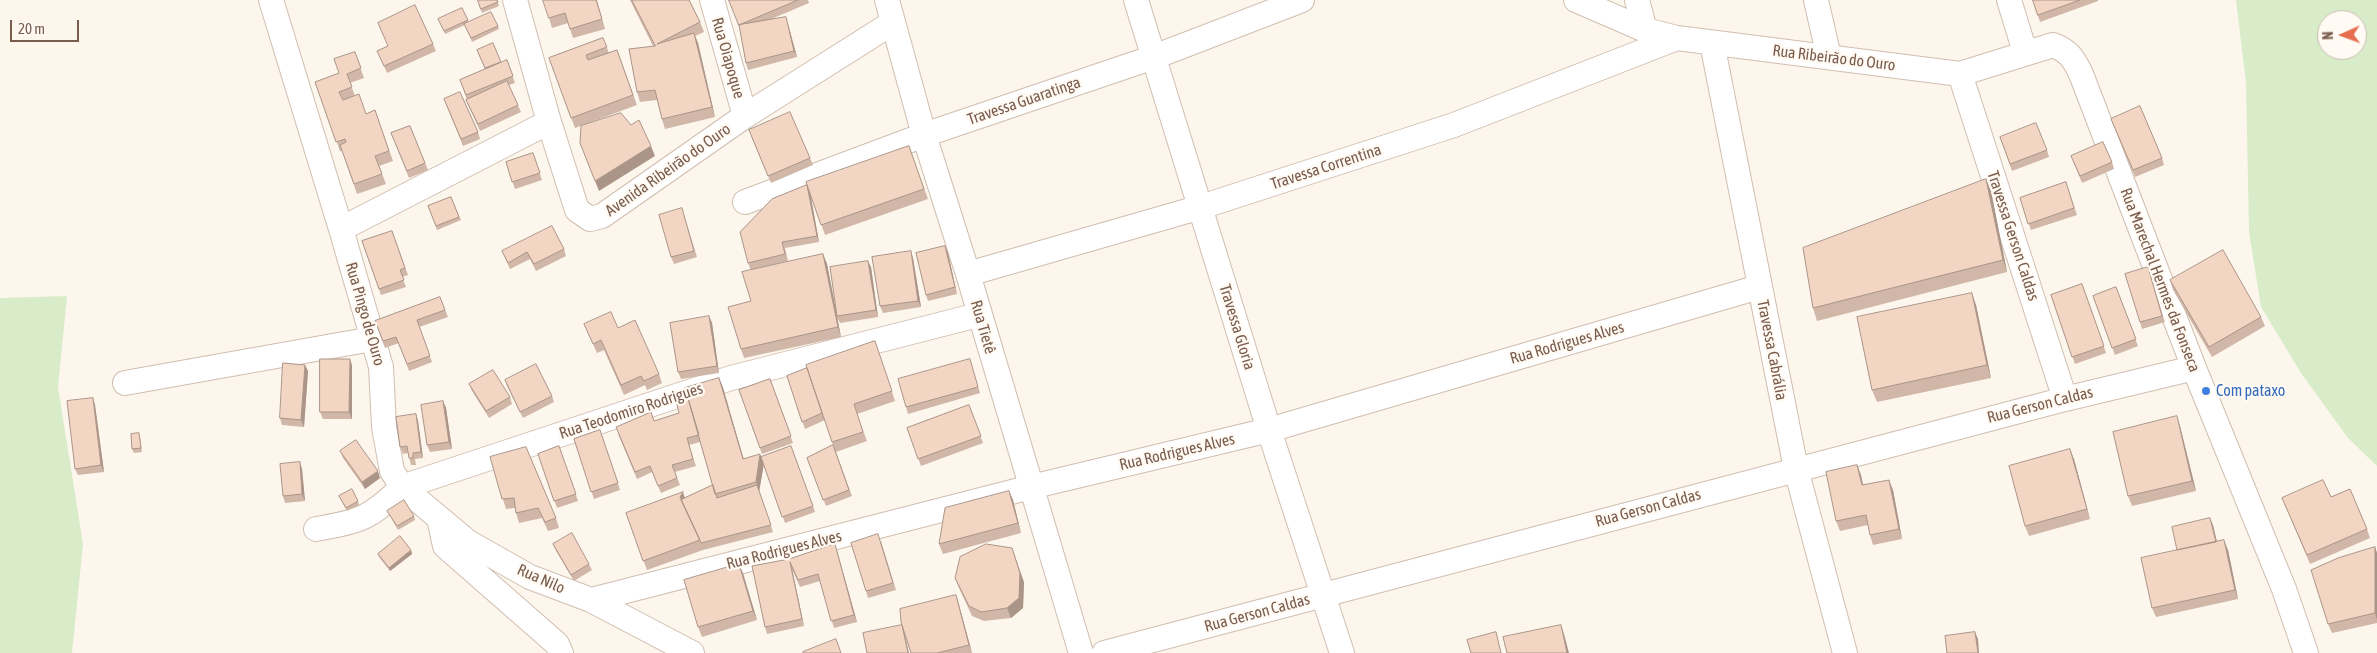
<!DOCTYPE html>
<html>
<head>
<meta charset="utf-8">
<style>
  body { margin:0 }
  #map { position:relative; width:2377px; height:653px; overflow:hidden; background:#fdf6ec; font-family:"Asap Condensed",sans-serif }
  canvas { display:block }
  .north { position:absolute; left:2317px; top:10px; width:50px; height:50px; box-sizing:border-box; background:#fffaf3; border:1px solid #cabbb1; border-radius:50%; rotate:268deg; font-size:14px; font-weight:700; line-height:20px; text-align:center; color:#7a5c4d }
  .north::after { content:''; display:block; margin:auto; width:18px; height:22px; background:#e76f51; clip-path:polygon(50% 0,100% 100%,50% 72%,0 100%) }
  .scale { position:absolute; left:10px; top:20px; width:69px; height:22px; box-sizing:border-box; border:2px solid #7a5c4d; border-top:0; padding-left:6px; font-size:15px; line-height:18px; white-space:nowrap; color:#7a5c4d; -webkit-text-stroke:4px #fffaf3; paint-order:stroke }
</style>
</head>
<body>
<div id="map">
<canvas width="2377" height="653"></canvas>
<div class="north">N</div>
<div class="scale">20 m</div>
</div>
<script>
const c = document.querySelector('canvas').getContext('2d');
c.lineJoin = 'round';
function fill(path, color) { c.fillStyle = color; c.fill(path, 'evenodd'); }
function trace(path, color, width, dash) { c.strokeStyle = color; c.lineWidth = width; c.lineCap = dash ? 'butt' : 'round'; c.setLineDash(dash || []); c.stroke(path); }
function label(font, color, halo, rows, align = 'center') {
  c.font = font + ' "Asap Condensed",sans-serif'; c.lineWidth = 4.5; c.setLineDash([]); c.textBaseline = 'middle'; c.strokeStyle = halo; c.fillStyle = color; for (const [text, x, y, turn = 0] of rows) {
    c.save(); c.translate(x, y); c.rotate((+turn || 0) * Math.PI / 180); c.textAlign = isNaN(turn) ? turn : align; if (halo) c.strokeText(text, 0, 0); c.fillText(text, 0, 0); c.restore();
  }
}
fill(new Path2D(`
  M2236 0H2377V466L2348 438 2301 373 2261 307 2249 232 2246 83ZM2327 20H2357V50H2327Z
  M67 296 58 387 83 544 72 653H0V298Z`), '#d8ecc9');
const street = new Path2D(`
  M271 0 341 229 549 122
  M515 0 549 122 577 210 590 219 602 216 745 116 892 23
  M712 0 745 116
  M887 0 924 135 968 274 1081 653
  M1136 0 1269 430 1342 653
  M1576 0 1645 30 1677 38 1960 74 2053 45C2069 51 2074 59 2081 74L2194 368 2284 589 2306 653
  M1637 0 1645 30
  M1816 0 1829 57
  M2009 0 2025 52
  M1712 43 1796 469 1845 653
  M1960 74 2065 399
  M745 202 924 135 1154 57 1302 0
  M341 229 381 367 384 427 392 471 402 487 468 542 530 577 591 600 692 653
  M968 274 1201 207 1454 125 1677 38
  M125 383 372 339
  M439 518 445 546 557 644 561 653
  M316 529C359 522 371 518 402 487L731 378 978 315
  M591 600 1031 487 1269 430 1759 287
  M1104 653 2065 399 2194 368`);
trace(street, '#d1beb0', 26);
trace(street, '#fff', 24);
fill(new Path2D(`
  M478 0H497L499 6 482 13Z
  M597 0 605 29 573 38 568 23 552 28 549 18Z
  M630 0H689L700 22 704 32 695 36 698 43 715 117 665 129 662 119 657 100 640 102 637 92 653 46Z
  M729 0H808L809 3 769 20 786 17 797 57 748 70 746 63 740 27Z
  M2033 0H2098V1L2040 22Z
  M462 8 468 22 498 26 499 29 472 42 465 25 445 34 440 22Z
  M378 23 433 44 436 51 387 73 377 51 388 46Z
  M603 38 609 53 617 50 637 105 575 128 549 58Z
  M493 43 501 63 507 60 515 83 509 85 521 112 480 131 469 107 466 100H467L460 80 485 69 477 50Z
  M355 52 364 78 350 83 355 96 366 114 375 110 393 161 379 166 386 184 357 194 342 151H340L315 82 339 73Z
  M444 99 478 132 480 139 463 146Z
  M410 126 428 170 409 178 391 133Z
  M2114 126 2162 158 2164 165 2135 177Z
  M751 136 810 158 813 165 771 183Z
  M2000 137 2047 150 2049 157 2012 171Z
  M909 146 928 199 825 235 810 192 819 242 785 248 788 261 751 270 748 263 772 199Z
  M533 153 542 180 515 189 506 162Z
  M2071 156 2112 162 2114 169 2082 183Z
  M1986 179 1991 191 2007 272 1817 321 1813 308Z
  M2066 182 2077 215 2031 230 2020 198Z
  M451 197 461 220 437 230 428 206Z
  M684 215 697 257 674 264 671 257Z
  M392 231 408 275 402 277 406 287 381 295 362 241Z
  M945 246 948 253 957 294 928 301 926 295Z
  M564 249 566 256 536 271 530 259 510 269 502 251Z
  M823 254 827 264 837 315 871 267 878 317 840 323 837 317 841 337 744 358 741 349Z
  M913 258 921 307 883 313 880 306Z
  M2148 267 2165 322 2142 329 2140 322Z
  M2170 280 2261 317 2265 326 2212 357 2173 290Z
  M2082 284 2106 353 2075 364 2051 295Z
  M2116 287 2138 346 2115 355 2093 296Z
  M440 297 448 317 419 327 432 362 409 371 399 343 385 348 375 321Z
  M1976 305 1991 378 1877 402 1872 390Z
  M709 316 712 323 719 373 681 379 678 372Z
  M584 324 618 328 659 374 662 383 647 390 645 385 624 395 604 350 597 353Z
  M875 341 895 401 857 414 867 441 836 452 852 496 826 506 807 458 833 445 825 420 805 429 787 376Z
  M970 359 980 393 908 414 906 407Z
  M305 365 308 371 304 427 282 425 280 418Z
  M352 365V419H323L320 412Z
  M719 378 744 459 761 457 791 446 815 512 785 523 764 464 759 492 773 532 703 550 647 570 626 513 685 498 713 485 700 442 689 445 696 466 675 472 680 485 661 493 652 472 637 479 618 434 654 421 679 413Z
  M770 379 793 443 762 454 739 390Z
  M505 380 552 396 554 402 523 418 507 386Z
  M469 384 510 397 512 404 489 418 472 391Z
  M93 398 95 405 104 472 78 475 75 469Z
  M443 401 446 408 452 449 430 452 427 445Z
  M969 405 983 443 921 466 907 428Z
  M416 414 418 421 423 458 415 459 416 465H411L408 453 403 454 400 447Z
  M2180 426 2196 491 2132 506 2128 496Z
  M600 430 620 490 594 499 574 439Z
  M140 437 142 452 134 453 132 449Z
  M559 446 578 501 557 508 538 454Z
  M340 451 380 478 365 489 343 458Z
  M490 457 556 518 559 528 548 531 542 518 519 523 516 513 515 508 506 509Z
  M2074 459 2090 519 2029 536 2025 526Z
  M300 462 302 469 305 501 285 503 283 496Z
  M1857 465 1861 475 1863 485 1893 490 1902 539 1873 545 1870 535 1868 525 1840 531 1836 521Z
  M1009 491 1013 500 1021 533 943 554 939 544Z
  M339 496 358 501 359 505 347 511Z
  M2331 497 2367 529 2370 538 2310 564 2282 498Z
  M387 511 414 516 415 520 398 530Z
  M2213 525 2217 542 2228 550 2238 599 2156 617 2152 608 2177 550Z
  M881 541 896 590 868 598 866 591Z
  M553 544 589 564 592 570 574 581 556 551Z
  M2375 547 2377 553V623L2332 633 2328 624Z
  M411 550 412 554 390 571 379 557 378 554Z
  M837 551 857 622 834 628 820 581 800 587 792 569 804 626 767 634 765 627 752 566Z
  M739 564 757 620 702 637 698 627Z
  M955 578 1024 582 1023 608 1011 618 984 621 972 616 959 588Z
  M956 595 959 605 972 653H911L905 636 909 653 902 625Z`), '#d1b7a8');
fill(new Path2D(`
  M786 17 788 24 797 57 794 51Z
  M694 33 698 43 715 117 712 107Z
  M651 146 655 156 599 191 595 181Z
  M1986 179 1991 191 2007 272 2003 260Z
  M807 185 810 192 819 242 817 236Z
  M945 246 948 253 957 294 955 287Z
  M911 251 913 258 921 307 918 301Z
  M823 254 827 264 841 337 838 327Z
  M868 261 871 267 878 317 876 310Z
  M1972 293 1976 305 1991 378 1987 365Z
  M709 316 712 323 719 373 717 366Z
  M350 359 352 365V419L349 412Z
  M305 365 308 371 304 427 301 420Z
  M719 378 723 387 746 468 743 459Z
  M93 398 95 405 104 472 101 465Z
  M443 401 446 408 452 449 449 442Z
  M416 414 418 421 423 458 421 452Z
  M2177 416 2180 426 2196 491 2192 481Z
  M2070 449 2074 459 2090 519 2087 509Z
  M760 454 764 463 759 492 773 532 756 482Z
  M300 462 302 469 305 501 302 494Z
  M1857 465 1861 475 1865 495 1862 485Z
  M378 471 380 478 365 489 362 482Z
  M1889 480 1893 490 1902 539 1899 529Z
  M1009 491 1013 500 1021 533 1018 523Z
  M683 492 686 502 684 506 680 497Z
  M2210 518 2213 525 2219 551 2216 545Z
  M2224 540 2228 550 2238 599 2235 590Z
  M835 544 837 551 857 622 854 615Z
  M2375 547 2377 553V620L2375 613Z
  M1012 548 1024 582 1023 608 1011 618 1007 608Z
  M411 550 412 554 390 571 389 568Z
  M790 562 792 569 804 626 802 619Z
  M739 564 743 573 757 620 753 611Z
  M956 595 959 605 972 653 969 645Z
  M902 625 904 632 909 653H908Z
  M1561 625 1564 634 1569 653H1567Z
  M1975 632 1978 639 1979 653H1978Z`), '#aa9588');
const building = new Path2D(`
  M478 0H497L498 2 481 9Z
  M543 0H596L602 19 570 29 565 13 549 18Z
  M632 0H689L700 22 657 44 694 33 712 107 662 119 655 90 637 92 629 49 655 46Z
  M729 0H798L739 25Z
  M2033 0H2080L2038 15Z
  M415 5 433 44 384 66 377 51 388 46 378 23Z
  M462 8 468 20 444 31 438 19Z
  M491 12 498 26 471 38 464 24Z
  M786 17 794 51 746 63 739 25Z
  M603 38 607 47 586 55 588 60 617 50 633 95 571 118 549 58Z
  M493 43 501 62 485 68 477 50Z
  M355 52 361 68 347 74 352 87 339 92 343 100 359 94 366 114 375 110 389 151 375 156 382 174 354 184 340 145 346 142 345 139 336 142 315 82 339 73 334 59Z
  M507 60 513 76 466 95 460 80Z
  M507 81 518 105 478 124 466 100Z
  M460 92 478 132 461 139 444 99Z
  M2140 106 2162 158 2133 170 2111 119Z
  M790 112 810 158 768 176 749 130Z
  M621 113 631 125 639 120 651 146 595 181 580 143 581 126Z
  M2036 123 2047 150 2010 164 2000 137Z
  M410 126 425 163 407 171 391 133Z
  M2103 142 2112 162 2080 176 2071 156Z
  M909 146 924 189 821 225 806 182Z
  M533 153 540 173 512 182 506 162Z
  M1986 179 2003 260 1813 308 1803 248Z
  M2066 182 2074 208 2028 224 2020 198Z
  M807 185 817 236 782 242 785 254 748 263 740 232 772 199Z
  M451 197 459 217 436 226 428 206Z
  M682 208 694 251 671 257 659 215Z
  M552 226 564 249 534 264 527 252 508 263 502 251Z
  M392 231 405 268 400 270 404 280 379 289 362 241Z
  M945 246 955 287 926 295 916 253Z
  M2223 250 2261 317 2209 347 2170 280Z
  M911 251 918 301 880 306 872 257Z
  M823 254 838 327 741 349 728 307 751 301 742 272Z
  M868 261 876 310 837 316 830 267Z
  M2148 267 2162 316 2140 322 2125 274Z
  M2082 284 2104 346 2072 357 2051 295Z
  M2116 287 2136 339 2112 348 2093 296Z
  M1972 293 1987 365 1872 390 1857 317Z
  M440 297 445 310 417 320 430 356 407 364 396 337 383 341 375 321Z
  M611 312 618 328 635 320 659 374 644 381 641 376 621 385 601 340 593 344 584 324Z
  M709 316 717 366 678 372 670 323Z
  M875 341 892 391 854 404 863 432 832 442 806 365Z
  M320 359H350L349 412H320Z
  M970 359 978 387 906 407 898 379Z
  M283 363 305 365 301 420 280 418Z
  M536 364 552 396 520 412 505 380Z
  M807 368 822 413 802 422 787 376Z
  M493 370 510 397 486 411 469 384Z
  M719 378 743 459 760 454 756 482 715 494 685 388Z
  M770 379 791 436 760 448 739 390Z
  M686 391 699 435 687 438 693 459 672 465 677 478 658 486 650 466 635 472 616 427 651 412 654 421 679 413 676 400Z
  M93 398 101 465 75 469 67 401Z
  M443 401 449 442 427 445 421 405Z
  M969 405 981 436 918 459 907 428Z
  M416 414 421 452 413 453V458H409L407 446 400 447 396 417Z
  M2177 416 2192 481 2128 496 2113 432Z
  M600 430 618 483 591 492 574 439Z
  M139 433 141 448 132 449 131 434Z
  M356 440 378 471 362 482 340 451Z
  M833 445 849 490 823 500 807 458Z
  M559 446 576 494 554 501 538 454Z
  M791 446 813 506 782 517 761 457Z
  M526 447 556 518 545 522 538 508 516 513 514 498 502 499 490 457Z
  M2070 449 2087 509 2025 526 2009 466Z
  M300 462 302 494 283 496 280 464Z
  M1857 465 1862 485 1889 480 1899 529 1870 535 1866 515 1836 521 1826 472Z
  M2323 480 2331 497 2350 489 2367 529 2307 555 2282 498Z
  M713 485 717 498 757 485 771 525 701 543 681 500Z
  M352 489 358 501 346 508 339 496Z
  M1009 491 1018 523 939 544 945 508Z
  M683 492 680 497 700 540 643 561 626 513Z
  M404 500 414 516 397 526 387 511Z
  M2210 518 2216 542 2177 550 2172 527Z
  M572 533 589 564 571 575 553 544Z
  M878 534 893 583 866 591 851 543Z
  M400 536 411 550 389 568 378 554Z
  M2224 540 2235 590 2152 608 2141 558Z
  M835 544 854 615 831 621 818 574 798 580 790 562 802 619 765 627 752 566 789 559Z
  M986 544 1012 548 1020 573 1019 598 1007 608 981 612 969 606 955 578 960 557Z
  M2375 547V613L2328 624 2311 570 2338 558Z
  M739 564 753 611 698 627 684 580Z
  M956 595 969 645 937 653H911L901 622 900 609Z
  M902 625 908 653H867L863 633Z
  M1561 625 1567 653H1507L1503 637Z
  M1496 632 1501 653H1471L1467 640Z
  M1975 632 1978 653H1947L1945 636Z
  M836 639 841 653H803V652Z`);
fill(building, '#f3d5c3');
trace(building, '#aa9588', 1);
for (const [x, y, r, color] of [
  [2206,391,5,"#3f7fe0"]
]) { const dot = new Path2D(); dot.arc(x, y, r, 0, 2 * Math.PI); c.fillStyle = color; c.fill(dot); trace(dot, '#fffaf3', 2); }
label('16px', '#7a5c4d', '#fffaf3', [
  ["Rua Oiapoque",728,58,74],
  ["Rua Ribeirão do Ouro",1834,58,7],
  ["Travessa Guaratinga",1024,101,-19],
  ["Travessa Correntina",1326,167,-18],
  ["Avenida Ribeirão do Ouro",668,170,-35],
  ["Travessa Gerson Caldas",2013,236,72],
  ["Rua Marechal Hermes da Fonseca",2160,280,69],
  ["Rua Pingo de Ouro",365,314,74],
  ["Rua Tietê",983,327,74],
  ["Travessa Gloria",1237,327,73],
  ["Rua Rodrigues Alves",1567,343,-16],
  ["Travessa Cabrália",1772,350,79],
  ["Rua Gerson Caldas",2040,405,-14],
  ["Rua Teodomiro Rodrigues",631,411,-18],
  ["Rua Rodrigues Alves",1177,452,-13],
  ["Rua Gerson Caldas",1648,508,-15],
  ["Rua Rodrigues Alves",784,550,-14],
  ["Rua Nilo",541,579,24],
  ["Rua Gerson Caldas",1257,613,-15]
]);
label('16px', '#366cbe', '#fffaf3', [
  ["Com pataxo",2216,391]
], 'left');
</script>
</body>
</html>
